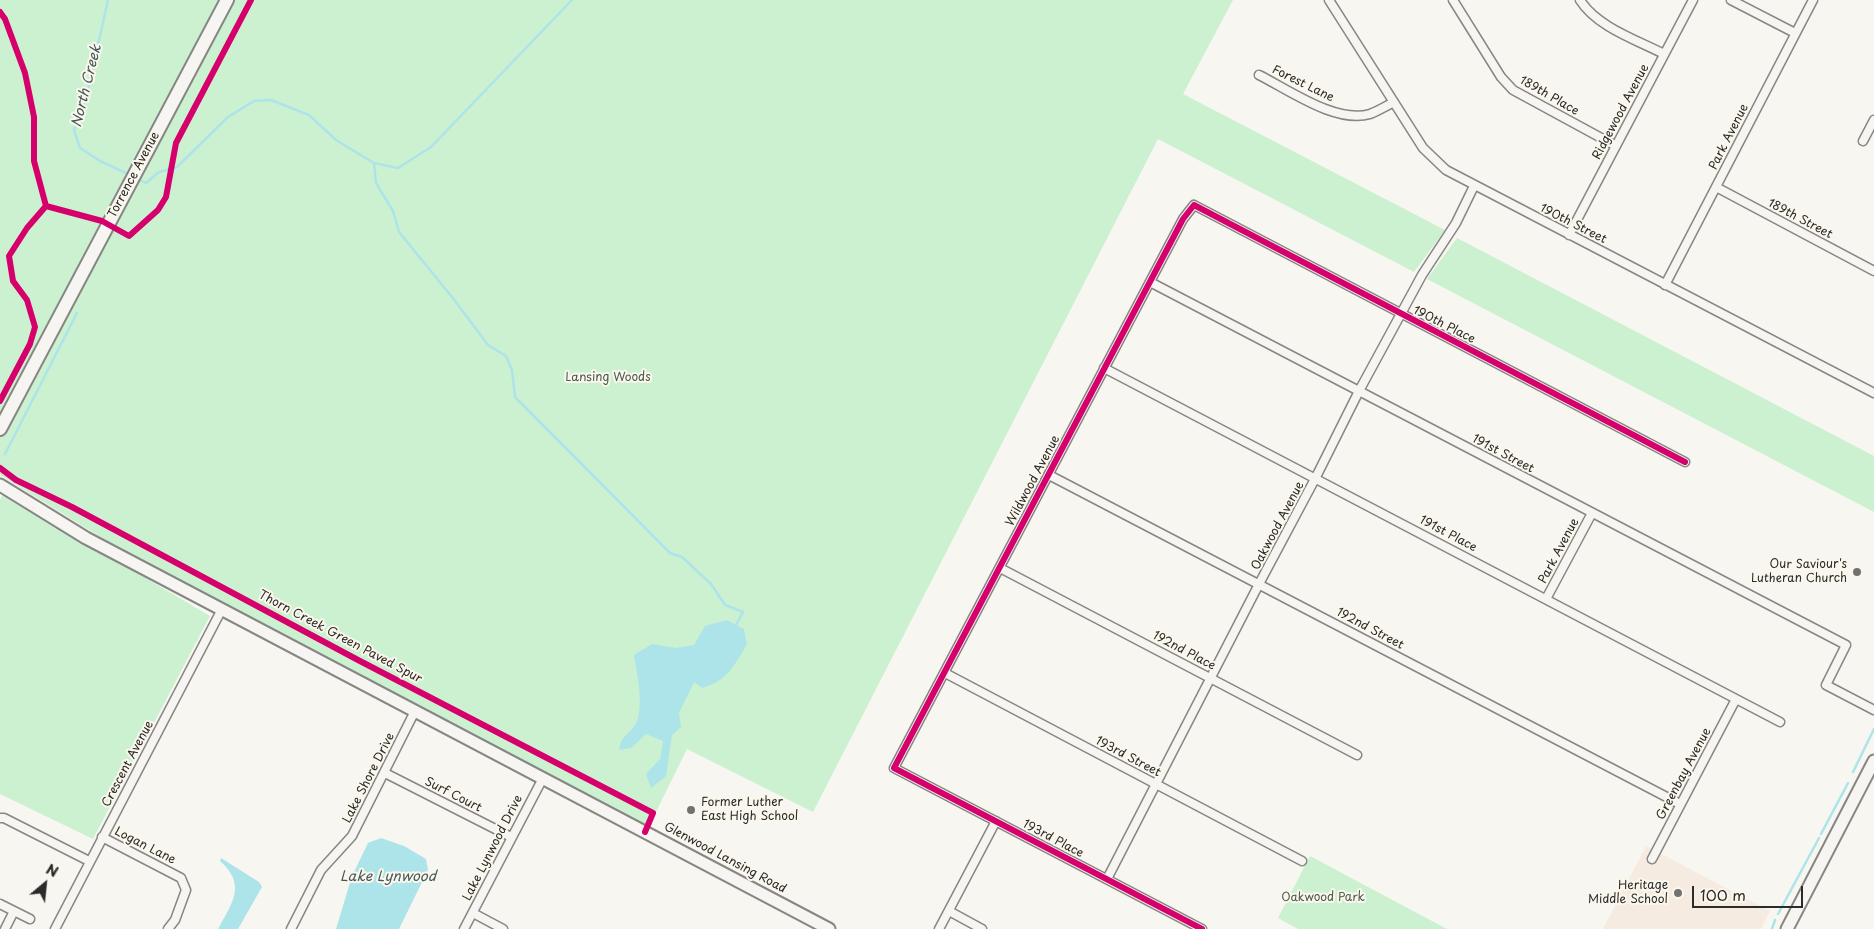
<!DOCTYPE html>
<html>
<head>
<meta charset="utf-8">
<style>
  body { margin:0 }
  #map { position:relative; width:1874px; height:929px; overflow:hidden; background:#f8f6f0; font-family:"Playpen Sans",sans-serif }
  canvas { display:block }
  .north { position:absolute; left:20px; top:859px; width:50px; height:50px; -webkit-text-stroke:4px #fbf7ec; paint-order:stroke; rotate:28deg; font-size:14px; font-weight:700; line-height:20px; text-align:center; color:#2b2b2b }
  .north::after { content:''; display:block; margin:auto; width:18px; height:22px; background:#2b2b2b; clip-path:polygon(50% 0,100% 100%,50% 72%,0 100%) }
  .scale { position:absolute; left:1692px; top:886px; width:111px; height:22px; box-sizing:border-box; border:2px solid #2b2b2b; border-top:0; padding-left:6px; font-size:15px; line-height:18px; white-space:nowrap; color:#2b2b2b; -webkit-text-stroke:4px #fbf7ec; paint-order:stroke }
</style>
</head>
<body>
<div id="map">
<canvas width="1874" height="929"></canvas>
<div class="north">N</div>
<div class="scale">100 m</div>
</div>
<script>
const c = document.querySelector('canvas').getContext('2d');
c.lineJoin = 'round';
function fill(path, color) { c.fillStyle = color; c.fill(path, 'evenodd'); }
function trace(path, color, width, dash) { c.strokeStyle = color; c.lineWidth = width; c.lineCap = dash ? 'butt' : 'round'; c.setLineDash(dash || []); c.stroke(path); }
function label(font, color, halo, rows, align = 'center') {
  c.font = font + ' "Playpen Sans",sans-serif'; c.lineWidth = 4; c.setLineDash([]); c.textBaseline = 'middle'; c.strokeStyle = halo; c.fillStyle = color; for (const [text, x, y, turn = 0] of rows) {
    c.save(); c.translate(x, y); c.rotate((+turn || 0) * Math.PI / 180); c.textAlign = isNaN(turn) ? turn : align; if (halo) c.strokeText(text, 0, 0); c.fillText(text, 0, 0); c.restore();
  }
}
fill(new Path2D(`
  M1646 846 1770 911 1761 929H1603Z`), '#f6ebe0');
fill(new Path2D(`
  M0 0H1233L1183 94 1445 230 1414 272 1158 139 813 812 687 749 648 828 110 543 0 475Z
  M1457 238 1874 456V512L1427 279Z
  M3 494 210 616 93 839 0 794V500Z
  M1310 856 1447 929H1298L1278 918Z`), '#ccf1d1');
fill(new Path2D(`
  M727 620 744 629 747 644C735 665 727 681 702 688L694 682 679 713 681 727 672 735 666 776 651 788 646 774 660 759 663 741 646 734 631 748 619 750C622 734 627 737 635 725 645 711 637 672 634 655L652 644 676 648 694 645 705 626Z
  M381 838 404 846 426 859 428 870 399 929H336L352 876 368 843Z
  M221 858 259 882 262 887 238 929H218C232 903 247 885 220 861Z`), '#ace4ea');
trace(new Path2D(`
  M108 0 85 103 74 130 80 148 100 161 128 174
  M374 163 376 183 393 211 399 232 452 297 488 345 506 356 512 370 515 397 670 553 682 557 711 584 725 605 743 612 736 625
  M140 180 146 183 159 172 177 167 228 117 254 101 271 100 309 115 336 140 374 163 398 168 431 147 572 0
  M5 454 77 313
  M1853 772 1874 729
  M1821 834 1848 783
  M1778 914 1819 838
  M1772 929 1775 920`), '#ace4ea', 2.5);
const street = new Path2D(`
  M1329 0 1423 148 1446 170 1874 393
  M1453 0 1501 77 1513 90 1616 146
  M1580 0C1597 27 1637 40 1664 54
  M1731 0 1795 33
  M1259 75C1289 90 1336 124 1370 114 1378 111 1386 106 1394 102
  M1863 141 1874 120
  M1716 187 1874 271
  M1569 235 1693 0
  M1150 282 1846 645 1826 685 1874 710
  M1665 285 1813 0
  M1104 368 1780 722
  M1049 475 1680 804
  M1000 568 1357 755
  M1546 599 1592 513
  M945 673 1302 861
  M385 773 511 837
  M0 818H4L89 861
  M102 837 181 878 186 890 175 920 168 929
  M1652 859 1736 699
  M1107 879 1259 584 1316 477 1359 391 1422 275 1456 223 1474 186
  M0 904 30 919
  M949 911 982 929
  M473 913 503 929
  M5 929 14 911
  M55 929 222 609
  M291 929 321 870 352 836 415 711
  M464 929 543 778
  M939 929 996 821
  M1202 929 894 768 1183 219 1194 205 1685 462`);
const secondary = new Path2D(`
  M0 485 86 538 829 929
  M1787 929 1874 761`);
const primary = new Path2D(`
  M0 429 227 0`);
trace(street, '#878684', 11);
trace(secondary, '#878684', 15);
trace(primary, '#878684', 16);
trace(street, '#f6f5f1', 8);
trace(secondary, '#f6f5f1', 11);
trace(primary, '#f6f5f1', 12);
trace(new Path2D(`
  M0 12 5 19 25 73 34 117V161L46 206
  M46 206 102 221 129 236 158 210 166 197 176 143 251 0
  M0 401 30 344 35 327 27 300 13 281 9 256 27 228 46 206
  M0 468 16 480 72 507 358 660 653 813 645 832
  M1202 929 894 768 1183 219 1194 205 1685 462`), '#d6006c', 6);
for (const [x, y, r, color] of [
  [1857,572,5,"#737270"],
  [691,810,5,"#737270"],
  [1678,893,5,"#737270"]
]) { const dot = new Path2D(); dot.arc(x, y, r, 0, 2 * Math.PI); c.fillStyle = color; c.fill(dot); trace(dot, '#fbf7ec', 2); }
label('12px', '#2b2b2b', '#fbf7ec', [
  ["Forest Lane",1303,84,26],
  ["189th Place",1549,96,30],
  ["Ridgewood Avenue",1621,112,-62],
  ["Park Avenue",1729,137,-63],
  ["Torrence Avenue",134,175,-62],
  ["189th Street",1800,219,28],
  ["190th Street",1573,224,27],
  ["190th Place",1444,325,27],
  ["191st Street",1503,454,28],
  ["Wildwood Avenue",1033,481,-62],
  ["Oakwood Avenue",1278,526,-62],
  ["191st Place",1448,534,28],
  ["Park Avenue",1559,551,-62],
  ["192nd Street",1370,629,28],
  ["Thorn Creek Green Paved Spur",340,637,28],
  ["192nd Place",1184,651,28],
  ["193rd Street",1128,757,28],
  ["Crescent Avenue",128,764,-62],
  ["Greenbay Avenue",1684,774,-62],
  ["Lake Shore Drive",369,778,-63],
  ["Surf Court",453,795,27],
  ["193rd Place",1053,839,28],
  ["Logan Lane",145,846,27],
  ["Lake Lynwood Drive",493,848,-63],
  ["Glenwood Lansing Road",725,858,28]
]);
label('12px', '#4a5c4e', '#fbf7ec', [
  ["Lansing Woods",608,378],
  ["Oakwood Park",1323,898]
]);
label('12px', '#2b2b2b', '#fbf7ec', [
  ["Our Saviour's",1847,565],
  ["Lutheran Church",1847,579],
  ["Former Luther",701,803,"left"],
  ["East High School",701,817,"left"],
  ["Heritage",1668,886],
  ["Middle School",1668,900]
], 'right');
label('italic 14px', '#43575a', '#fbf7ec', [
  ["North Creek",87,86,-76],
  ["Lake Lynwood",388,877]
]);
</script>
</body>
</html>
